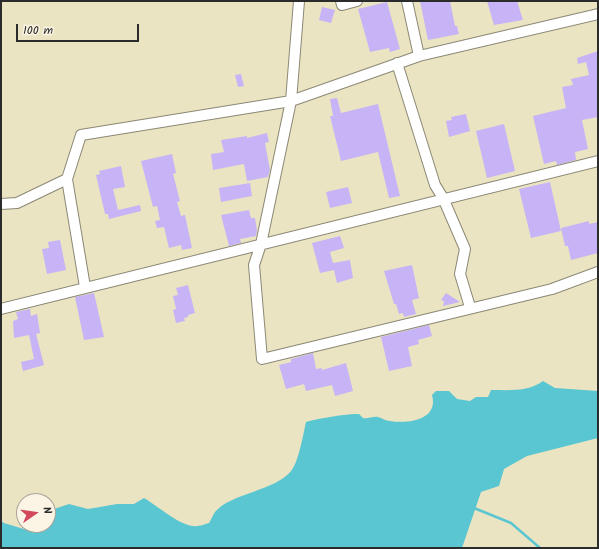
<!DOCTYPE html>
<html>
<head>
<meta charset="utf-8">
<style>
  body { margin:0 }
  #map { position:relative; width:599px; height:549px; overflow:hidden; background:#ebe4c2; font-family:Kalam,sans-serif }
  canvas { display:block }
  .frame { position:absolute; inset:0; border:2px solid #2b2b2b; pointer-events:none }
  .north { position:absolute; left:16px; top:493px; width:40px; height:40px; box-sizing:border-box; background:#fcf5e5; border:1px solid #a8a49b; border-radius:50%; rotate:77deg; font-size:11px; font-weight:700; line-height:16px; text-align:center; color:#2b2b2b }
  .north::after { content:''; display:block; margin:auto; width:14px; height:18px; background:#d1495b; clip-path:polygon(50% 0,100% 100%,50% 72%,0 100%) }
  .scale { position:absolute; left:16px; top:24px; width:123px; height:18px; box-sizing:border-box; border:2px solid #2b2b2b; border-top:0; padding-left:5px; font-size:12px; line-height:14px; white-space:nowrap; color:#2b2b2b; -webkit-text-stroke:3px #fcf5e5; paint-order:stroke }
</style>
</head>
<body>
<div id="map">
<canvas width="599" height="549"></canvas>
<div class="frame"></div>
<div class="north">N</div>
<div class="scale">100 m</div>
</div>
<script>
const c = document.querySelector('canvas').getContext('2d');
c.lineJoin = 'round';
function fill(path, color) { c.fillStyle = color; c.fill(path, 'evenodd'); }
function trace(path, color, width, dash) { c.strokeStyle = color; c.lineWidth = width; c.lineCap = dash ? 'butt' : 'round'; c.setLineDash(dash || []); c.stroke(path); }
fill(new Path2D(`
  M543 381 555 388 598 391V438L527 456 504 469 499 486 481 492 462 548H1V521L4 523 27 530 34 525H48V511L69 504 88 509 117 504H134L144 498C158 506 177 524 193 526 198 527 205 524 209 523 211 520 213 515 215 512 231 493 275 491 291 471 299 461 303 435 306 422 314 419 350 413 359 414L363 418C368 419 373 416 378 417 382 418 386 421 390 421 408 424 439 420 432 395L436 391H449L457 399 470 401 476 397H488L491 390C510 390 528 392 543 381Z`), '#5ac6d1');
trace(new Path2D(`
  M474 508 511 523 540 548`), '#5ac6d1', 2.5);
fill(new Path2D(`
  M420 1H450L455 26H457L459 34 428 40Z
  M487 1H517L523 20 494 25Z
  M387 2 400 49 390 52 389 48 370 52 358 9Z
  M322 7 335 10 331 23 319 20Z
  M598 51V117L582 120 588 149 575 152 576 160 557 165 556 161 544 164 533 116 566 108 562 87 573 85 571 79 589 75 586 62 578 64 577 58Z
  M241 74 244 86 238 87 235 75Z
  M337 98 341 113 378 104 400 196 389 198 378 152 341 161 330 116H333L330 99Z
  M466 114 470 131 449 137 446 121 452 120 451 117Z
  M504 124 515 171 487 178 476 131Z
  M267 133 269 142 265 143 270 170 268 177 247 181 244 164 213 170 211 154 224 152 221 140 247 136V138Z
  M172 154 176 173 173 174 180 201 177 202 181 216 185 215 192 248 182 250 181 245 169 248 164 227 157 228 155 221 160 220 157 206 153 207 141 161Z
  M121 166 125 187 113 189 118 210 140 205 141 211 109 219 108 214H105L96 175 100 174 99 171Z
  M550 182 561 231 531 238 519 189Z
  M250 183 252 196 221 202 219 188Z
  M348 187 352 203 330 208 326 192Z
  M249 210 251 218H255L257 230 256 236 240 239 241 243 229 246 221 215Z
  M589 221V224L598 222V253L571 260 568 246H565L561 228Z
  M340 236 344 248 330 252 333 263 350 260 353 278 337 283 334 270 320 273 312 243Z
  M60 240 66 270 47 274 42 249 49 248 48 242Z
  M412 265 419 298 412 300 416 314 404 317 403 313 399 314 396 304H394L384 271Z
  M188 285 195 313 188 315V317L184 318 185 321 176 323 173 310 176 309 173 296 178 295 176 288Z
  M94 293 104 337 84 340 75 297Z
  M446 293 460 302 443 306 444 301 441 300Z
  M30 309 31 316 37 314 40 333 36 334 44 365 23 371 21 362 34 359 29 335 14 338 13 321 18 319 16 312Z
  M429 325 432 336 418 340 419 344 408 347 412 366 389 371 381 337Z
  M313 353 316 369 322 368V370L346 363 353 391 335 396 332 385 306 391 304 384 286 389 279 365 291 362V359Z`), '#c6b4f6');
const street = new Path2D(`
  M299 1 291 101 261 244 254 265 262 359 552 289 598 272
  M341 1 342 5 357 1
  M407 1 419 56
  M397 63 435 185 443 198 465 249 460 274 470 307
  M67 179 85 287
  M1 204 17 203 67 179 81 135 291 101 419 56 598 14
  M1 309 598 161`);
trace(street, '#8b8876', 12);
trace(street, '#fff', 10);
</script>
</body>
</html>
